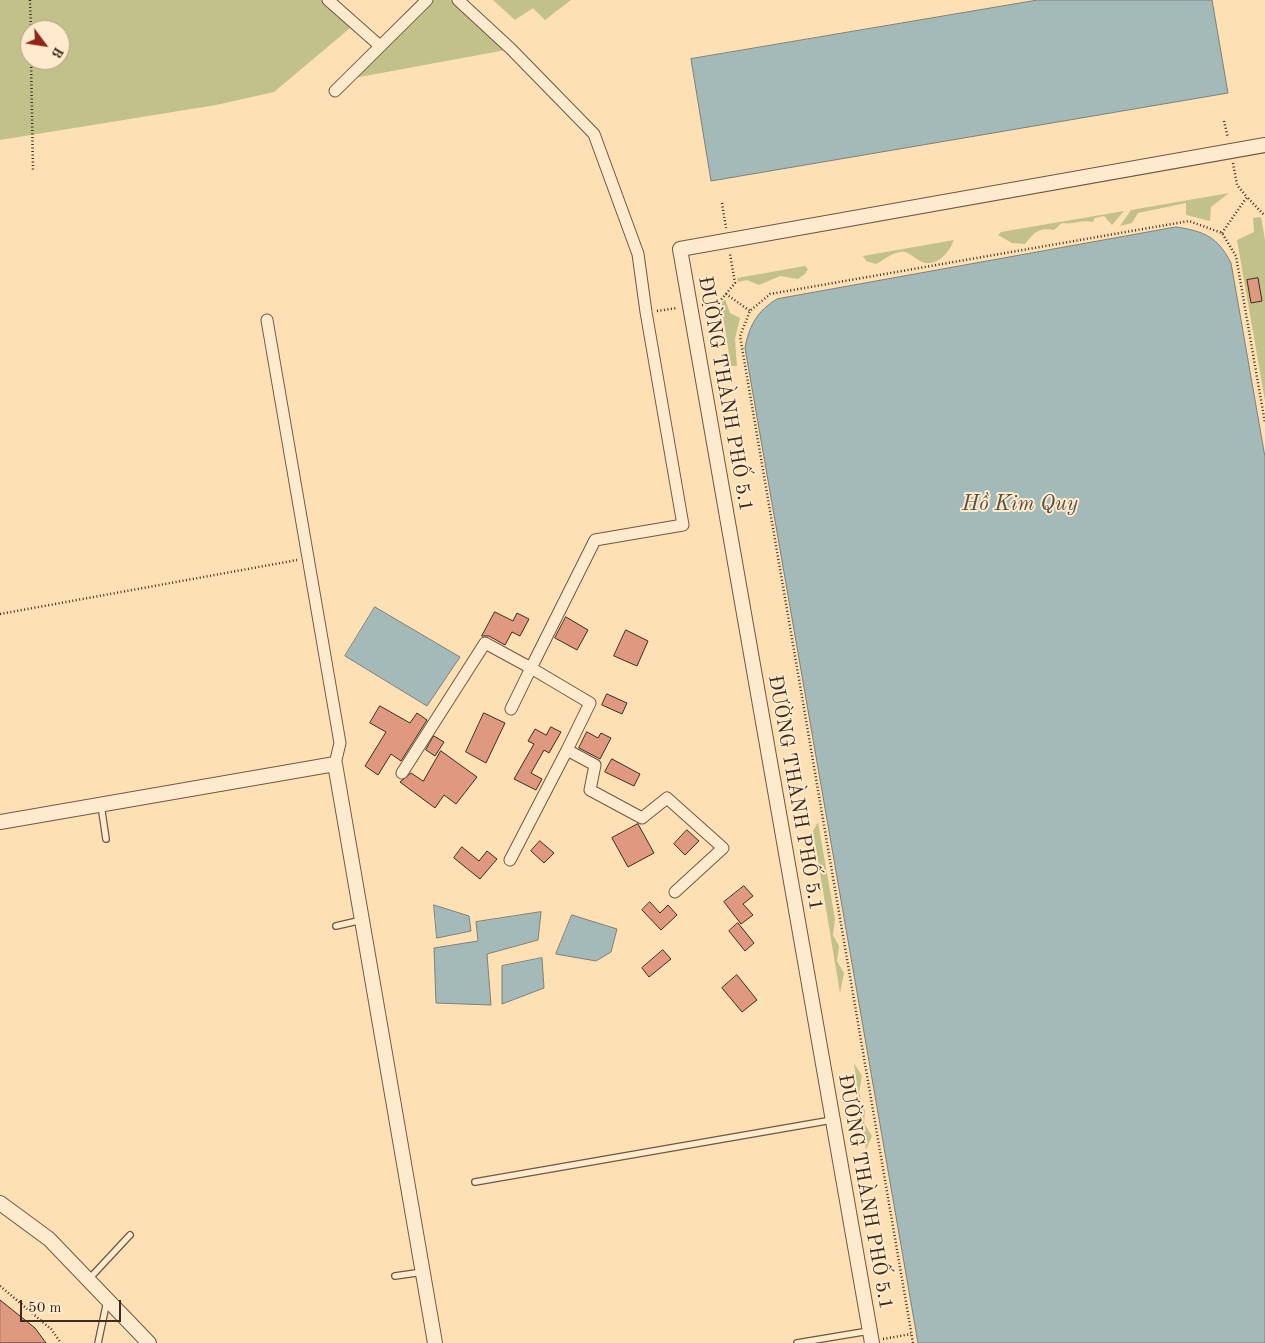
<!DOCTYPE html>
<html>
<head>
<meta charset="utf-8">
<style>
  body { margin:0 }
  #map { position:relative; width:1265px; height:1343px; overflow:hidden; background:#fde0b4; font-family:"Old Standard TT",serif }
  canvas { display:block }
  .north { position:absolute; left:20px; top:20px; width:50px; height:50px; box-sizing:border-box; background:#feebce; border:1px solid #b29e88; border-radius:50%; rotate:121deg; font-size:14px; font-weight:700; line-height:20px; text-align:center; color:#3f2b1e }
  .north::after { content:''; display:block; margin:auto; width:18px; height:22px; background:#8f2418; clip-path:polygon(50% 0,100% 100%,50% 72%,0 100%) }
  .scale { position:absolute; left:20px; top:1300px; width:101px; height:22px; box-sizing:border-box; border:2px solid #3f2b1e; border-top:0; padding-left:6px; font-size:15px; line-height:18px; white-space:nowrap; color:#3f2b1e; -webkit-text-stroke:4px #feebce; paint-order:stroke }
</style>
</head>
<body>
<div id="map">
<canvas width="1265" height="1343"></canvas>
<div class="north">B</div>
<div class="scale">50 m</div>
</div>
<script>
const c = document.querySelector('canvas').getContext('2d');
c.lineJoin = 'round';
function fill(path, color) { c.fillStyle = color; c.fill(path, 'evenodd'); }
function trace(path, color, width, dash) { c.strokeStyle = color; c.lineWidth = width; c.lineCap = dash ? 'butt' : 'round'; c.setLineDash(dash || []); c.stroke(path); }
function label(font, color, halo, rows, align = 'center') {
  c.font = font + ' "Old Standard TT",serif'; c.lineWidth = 4; c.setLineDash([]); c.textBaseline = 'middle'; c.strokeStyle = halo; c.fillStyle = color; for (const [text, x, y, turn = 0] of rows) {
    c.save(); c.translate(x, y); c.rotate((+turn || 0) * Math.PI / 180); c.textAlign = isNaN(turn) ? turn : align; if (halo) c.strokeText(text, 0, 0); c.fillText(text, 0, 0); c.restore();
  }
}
fill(new Path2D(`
  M0 0H328L355 24 274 92 216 105 0 140ZM30 30H60V60H30Z
  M428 0H458L511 49 354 78Z
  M493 0H571L545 20 533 8 515 20Z
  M1229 193 1211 207 1210 221 1186 215V203L1138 213 1132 223 1120 226 1131 210Z
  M1124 211 1112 225 1104 216 1095 218 1093 222C1081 219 1073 225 1062 223L1054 230C1039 227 1034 232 1025 244L1012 243 998 235 1001 232Z
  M1261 217 1265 240V401L1237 240 1254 232 1253 218Z
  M954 240C949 252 940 264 926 263 918 262 912 254 905 252 895 250 884 260 876 264L866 261 863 256Z
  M805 266 808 269 805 274 798 279 780 276 759 285 747 280 738 282 737 278Z
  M725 299 730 313 740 318 735 339 737 366H731L721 304Z
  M818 822 835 919 833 935 839 946 837 961 844 973 840 993 813 831Z
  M854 1063 862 1076 859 1093 865 1111 864 1123 872 1136 866 1150Z`), '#c3c18a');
const water = new Path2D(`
  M1038 0H1212L1228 93 711 181 691 59Z
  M1176 227C1204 231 1218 237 1231 263L1265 457V1343H918L745 348C749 326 757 311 777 299Z
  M375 607 460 657 427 706 345 656Z
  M434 905 469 916 471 931 437 938Z
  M541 912 538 940 487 954 491 1005 436 1003 434 948 478 941 476 922Z
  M572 915 617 929 611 952 596 961 556 954Z
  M542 958 544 988 502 1004V966Z`);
fill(water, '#a4bab8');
trace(water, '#7c817a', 1);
const building = new Path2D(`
  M1258 278 1262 301 1251 303 1247 280Z
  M495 612 513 621 517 613 529 619 520 636 512 632 505 645 489 636H482Z
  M566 617 588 630 577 650 555 638Z
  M626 630 648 641 637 666 614 656Z
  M607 694 627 703 622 714 602 705Z
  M380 706 410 723 417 713 427 720 401 761 391 754 378 775 365 766 386 732 370 723Z
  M484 713 505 723 486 763 466 752Z
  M551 727 561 732 549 753 544 750 531 773 542 779 536 790 514 779 534 744 528 741 535 729 546 735Z
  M587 732 598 738 601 733 611 738 600 759 579 748Z
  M434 736 444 742 435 756 426 750Z
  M441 751 477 777 456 804 444 795 435 808 400 782 411 773 423 781Z
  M612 759 640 774 634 786 605 772Z
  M638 824 654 853 628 867 612 838Z
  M687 830 699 841 685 855 674 844Z
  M540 841 554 853 544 863 531 851Z
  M462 847 479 861 487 851 497 859 480 879 454 858Z
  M744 886 753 896 743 904 753 915 741 924 724 902Z
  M650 902 660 913 668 905 677 915 661 930 642 910Z
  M738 923 754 943 745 951 729 931Z
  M663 950 671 959 649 977 642 968Z
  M737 975 757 1000 742 1012 722 988Z
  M0 1300 35 1328 46 1343H0Z`);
fill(building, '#e09981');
trace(building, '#3f2b1e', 1);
const service = new Path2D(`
  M101 805 106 839
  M336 926 362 920
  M475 1182 832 1120
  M395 1276 423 1272
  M89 1279 130 1235
  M98 1343 107 1301
  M797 1343 869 1331`);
const minor = new Path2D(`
  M328 0 380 46
  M458 0 511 49 594 134 638 254 646 312 683 525 595 540 531 668 590 703 567 750 595 765 590 790 642 818 667 798 723 848 675 892
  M335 91 427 0
  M267 320 340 743 335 764
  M402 773 485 643 531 668 511 709
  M510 860 567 750`);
const tertiary = new Path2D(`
  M0 822 335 764 435 1343
  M0 1203 49 1239 149 1343
  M872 1343 680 249 1265 145`);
trace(service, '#6e5844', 8);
trace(minor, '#6e5844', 13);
trace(tertiary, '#6e5844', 16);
trace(new Path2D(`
  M30 0 31 30
  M31 60 33 171
  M1224 121 1228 138
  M1233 163 1237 185 1247 197
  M722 203 726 228
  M1222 233 1247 197 1265 216
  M726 294 735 283 730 254
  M702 305 718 303 726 294 750 311
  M657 311 677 308
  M0 614 297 560
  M0 1286 51 1329 61 1343
  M883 1339 911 1334
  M913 1343 740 336 750 311 770 294 1189 221 1222 233 1236 256 1265 423`), '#3f2b1e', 2.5, [1, 2.5]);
trace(service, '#feebce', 5.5);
trace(minor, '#feebce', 11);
trace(tertiary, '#feebce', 14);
label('20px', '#3f2b1e', '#feebce', [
  ["ĐƯỜNG THÀNH PHỐ 5.1",725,394,80],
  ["ĐƯỜNG THÀNH PHỐ 5.1",795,793,80],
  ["ĐƯỜNG THÀNH PHỐ 5.1",865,1192,80]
]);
label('italic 21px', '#584f44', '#feebce', [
  ["Hồ Kim Quy",1020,504]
]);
</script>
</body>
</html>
